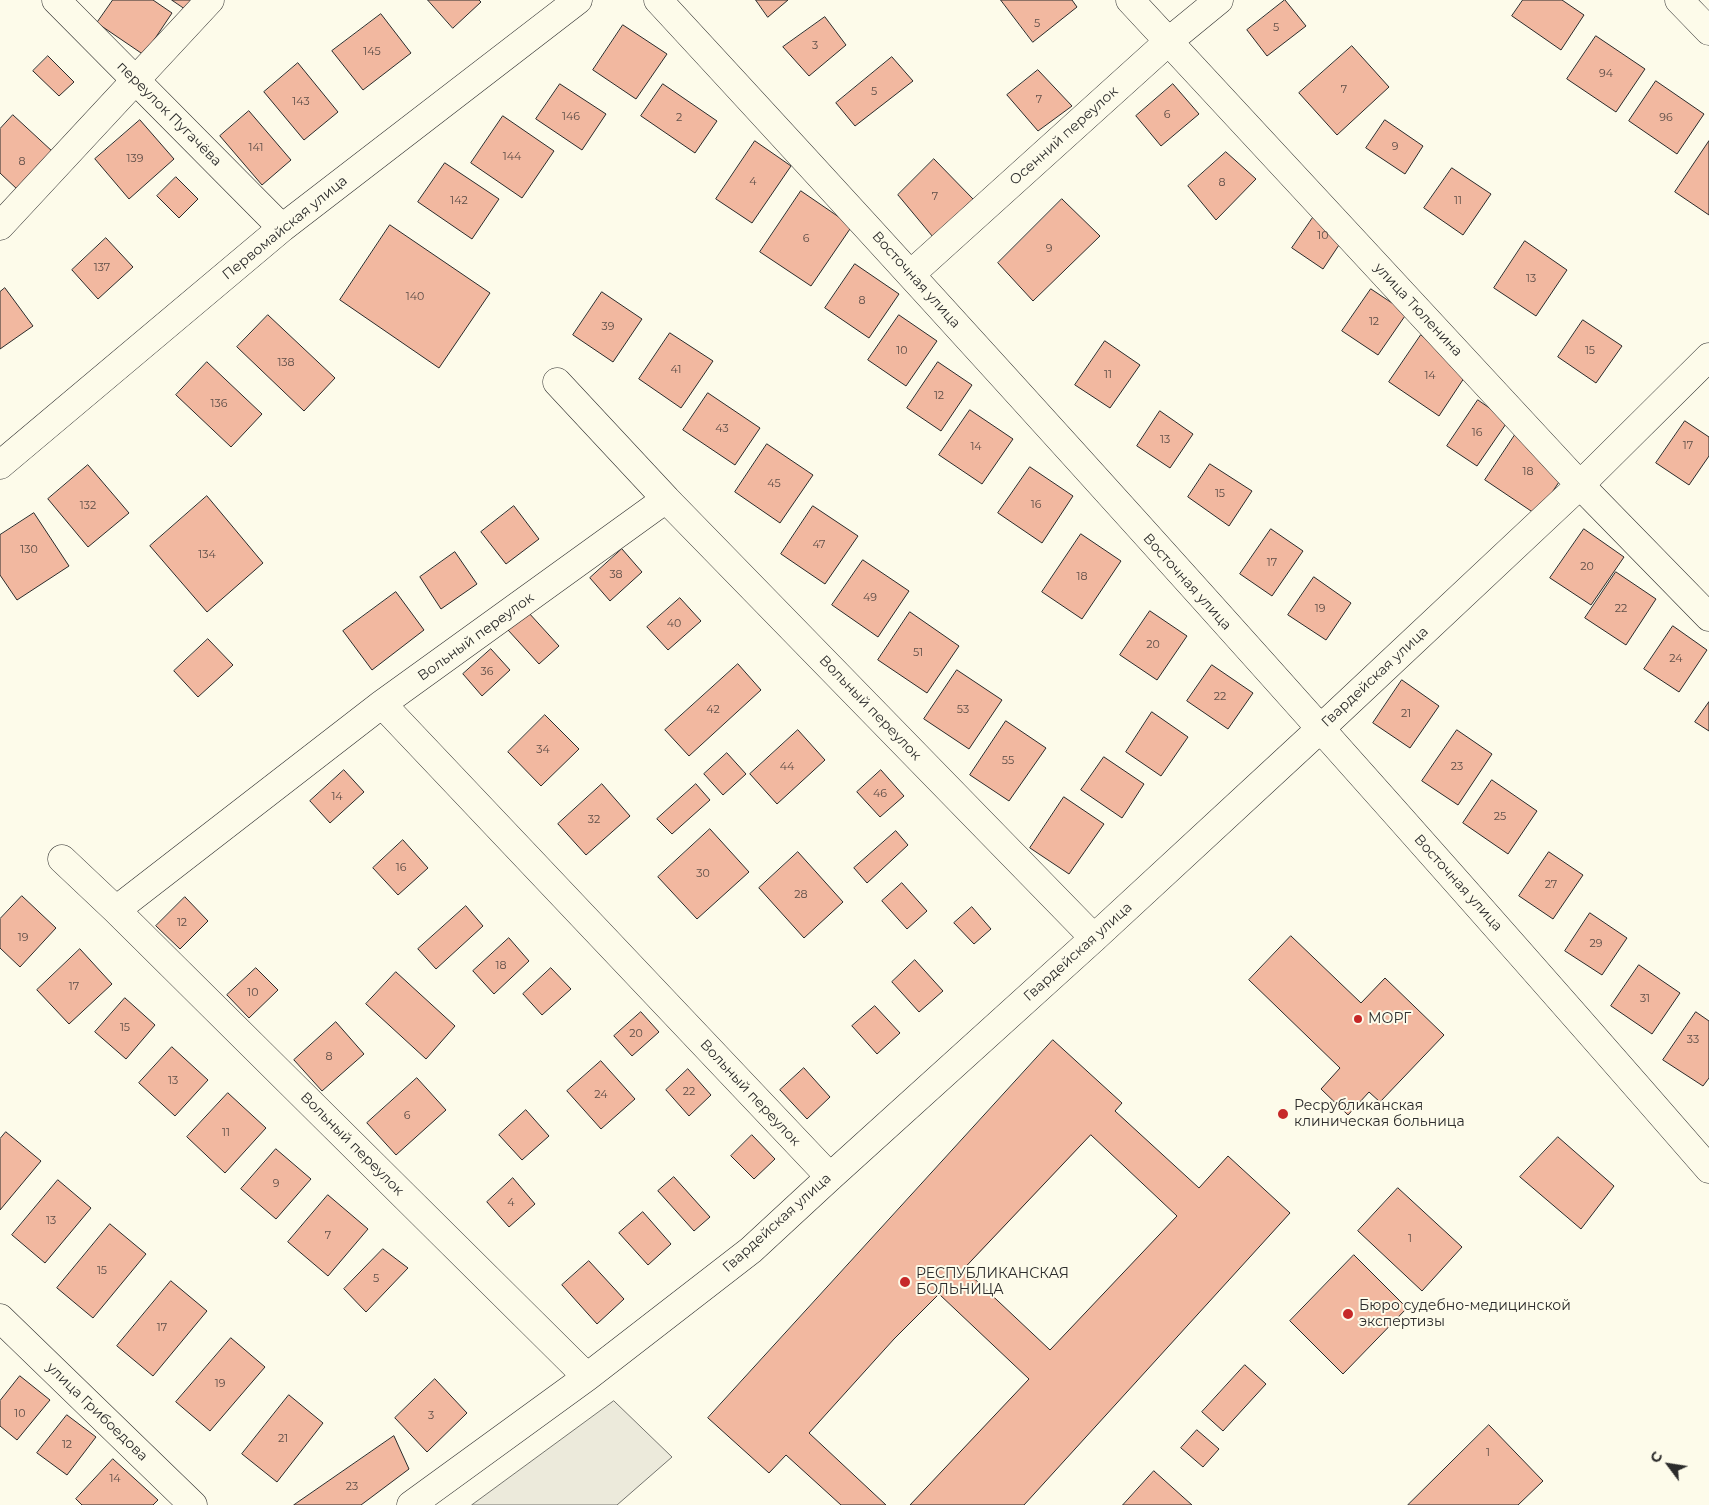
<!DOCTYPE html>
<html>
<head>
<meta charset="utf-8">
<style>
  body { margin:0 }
  #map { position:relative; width:1709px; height:1505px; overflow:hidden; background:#fdfbea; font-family:Montserrat,sans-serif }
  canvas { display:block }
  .north { position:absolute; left:1644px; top:1440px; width:50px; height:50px; -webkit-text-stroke:4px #fdfbea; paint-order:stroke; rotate:301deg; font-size:14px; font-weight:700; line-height:20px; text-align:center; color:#2b2b2b }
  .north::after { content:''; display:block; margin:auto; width:18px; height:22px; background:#2b2b2b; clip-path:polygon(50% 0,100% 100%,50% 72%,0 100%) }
</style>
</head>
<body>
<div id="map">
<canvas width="1709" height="1505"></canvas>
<div class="north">С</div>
</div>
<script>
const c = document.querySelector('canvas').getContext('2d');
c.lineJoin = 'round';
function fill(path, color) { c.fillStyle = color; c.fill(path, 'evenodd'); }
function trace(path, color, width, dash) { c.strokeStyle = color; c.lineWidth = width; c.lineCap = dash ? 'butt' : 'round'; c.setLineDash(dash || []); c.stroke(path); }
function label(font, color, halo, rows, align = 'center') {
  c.font = font + ' Montserrat,sans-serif'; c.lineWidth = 4; c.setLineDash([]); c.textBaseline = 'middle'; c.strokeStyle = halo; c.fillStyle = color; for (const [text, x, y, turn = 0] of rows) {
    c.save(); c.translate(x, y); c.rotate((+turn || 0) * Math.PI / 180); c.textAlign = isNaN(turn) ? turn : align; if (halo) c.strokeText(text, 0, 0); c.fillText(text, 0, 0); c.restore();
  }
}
const parking = new Path2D(`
  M614 1401 672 1457 617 1505H472Z`);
fill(parking, '#eceadb');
trace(parking, '#74746e', 1);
const building = new Path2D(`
  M113 0H153L172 13 144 55 97 23Z
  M172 0H194L187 10Z
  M428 0H479L481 2 453 28Z
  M756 0H788L768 17Z
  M1001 0H1072L1077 7 1033 42Z
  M1285 0 1306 26 1267 56 1247 30Z
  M1523 0H1562L1584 15 1561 50 1512 16Z
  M381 14 411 53 363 90 332 51Z
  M825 17 846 45 809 76 783 47Z
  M623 25 667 54 636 99 593 70Z
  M1596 36 1645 69 1616 112 1567 79Z
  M1352 46 1389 87 1337 135 1299 93Z
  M48 56 74 82 59 96 33 71Z
  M892 57 913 81 855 126 836 103Z
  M298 63 338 112 304 140 264 92Z
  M1038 70 1072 106 1038 131 1007 95Z
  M1656 81 1704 114 1677 154 1629 121Z
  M560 84 606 114 582 150 536 119Z
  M663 84 717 121 695 153 641 116Z
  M1173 84 1199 114 1161 146 1136 116Z
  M249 111 291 160 262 185 220 136Z
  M13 115 53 152 18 190 0 173V129Z
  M503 116 554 151 522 198 471 163Z
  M140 120 174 159 129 199 95 159Z
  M1385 120 1423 146 1405 174 1366 148Z
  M755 141 791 166 752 223 716 199Z
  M1709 141V215L1675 192Z
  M1226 152 1256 179 1216 220 1188 186Z
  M934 159 973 199 933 237 898 195Z
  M445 163 499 199 472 239 418 202Z
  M1452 168 1491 194 1463 235 1424 208Z
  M176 177 198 199 179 218 157 196Z
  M801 191 852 226 811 286 760 252Z
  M1062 199 1100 236 1033 301 998 263Z
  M1323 203 1353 224 1323 269 1292 248Z
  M390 225 490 293 439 368 340 300Z
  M106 238 133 267 98 299 72 270Z
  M1525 241 1567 270 1536 316 1494 288Z
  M855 264 899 294 869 338 825 308Z
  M5 288 33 326 0 349V292Z
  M1371 289 1407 313 1378 355 1342 331Z
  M602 292 642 319 613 362 573 335Z
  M268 315 335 378 304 411 237 347Z
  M899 315 937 341 906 386 868 360Z
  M1583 320 1622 346 1596 383 1558 357Z
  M670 333 713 361 681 408 639 379Z
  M1421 335 1470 369 1439 416 1389 382Z
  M1105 341 1140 365 1110 408 1075 385Z
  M207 362 262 414 231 447 176 395Z
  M938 362 972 385 941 431 907 408Z
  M708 393 760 428 735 465 683 430Z
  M1478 400 1508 421 1477 466 1447 446Z
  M970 410 1013 439 982 484 939 455Z
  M1160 411 1193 434 1170 468 1137 446Z
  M1685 421 1709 437V456L1689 485 1656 463Z
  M1519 429 1571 464 1537 515 1485 480Z
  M767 444 813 475 780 523 735 492Z
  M1210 464 1252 491 1229 526 1188 497Z
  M88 465 129 513 88 547 48 499Z
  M1030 467 1073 496 1042 543 998 513Z
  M207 496 263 563 207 612 150 546Z
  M514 506 539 539 506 564 481 532Z
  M813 506 858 536 825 584 781 554Z
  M34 513 69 566 17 600 0 575V535Z
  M1271 529 1303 551 1272 596 1240 574Z
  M1584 529 1624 557 1591 605 1550 578Z
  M1081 534 1121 561 1082 619 1042 592Z
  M622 549 642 572 610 601 590 578Z
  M455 552 477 584 441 609 420 577Z
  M863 560 909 591 878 637 832 605Z
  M1616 572 1656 599 1626 645 1585 618Z
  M1314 577 1351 603 1326 640 1288 615Z
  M396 592 424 630 372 670 343 631Z
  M680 598 701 621 668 650 647 627Z
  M1150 611 1187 636 1157 680 1120 655Z
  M528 612 559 646 539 664 508 630Z
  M910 612 959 646 927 693 878 660Z
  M1673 626 1707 650 1679 692 1644 669Z
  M208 639 233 665 198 697 174 671Z
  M491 649 510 670 482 696 463 674Z
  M738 664 761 690 689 756 665 730Z
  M1212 665 1253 693 1228 729 1187 701Z
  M957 670 1002 700 969 749 924 719Z
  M1402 680 1439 706 1410 748 1373 723Z
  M1709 702V731L1695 722Z
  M1152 712 1188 737 1161 776 1126 752Z
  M545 715 579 749 541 786 508 752Z
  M1006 721 1046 748 1009 801 970 775Z
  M798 730 825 760 777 804 750 774Z
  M1457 730 1492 754 1458 805 1422 781Z
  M727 753 746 774 723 795 704 774Z
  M1104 757 1144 784 1122 818 1081 790Z
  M344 770 364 792 330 823 310 801Z
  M881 770 904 796 880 817 857 792Z
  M1492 780 1537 811 1508 854 1463 823Z
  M602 784 630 816 586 855 558 824Z
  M696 784 710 800 672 834 657 819Z
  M1064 797 1104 824 1069 874 1030 848Z
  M710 829 749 872 697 919 658 877Z
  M896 831 908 845 867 883 854 868Z
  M403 840 428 868 398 895 373 868Z
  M798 852 843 902 804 938 759 888Z
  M1549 852 1583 875 1553 919 1519 896Z
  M902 883 927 911 907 929 882 901Z
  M22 896 56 928 20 967 0 948V919Z
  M185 897 208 921 180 949 156 926Z
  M466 906 483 926 436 969 418 949Z
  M972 907 991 929 974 944 954 923Z
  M1590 913 1627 938 1602 975 1565 951Z
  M1291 936 1361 1003 1385 978 1444 1035 1380 1102 1369 1092 1348 1115 1321 1089 1340 1068 1249 980Z
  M509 938 529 961 494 994 473 971Z
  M80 949 112 984 69 1024 37 990Z
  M915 960 943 991 919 1012 892 982Z
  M1639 965 1680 993 1652 1034 1611 1006Z
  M256 968 278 990 249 1018 227 995Z
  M551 968 571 989 542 1015 523 994Z
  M396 972 455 1026 426 1059 366 1004Z
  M125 998 155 1025 126 1059 95 1032Z
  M875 1006 900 1033 877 1054 852 1026Z
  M641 1012 659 1032 632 1056 614 1036Z
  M1696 1012 1709 1021V1078L1703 1086 1663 1060Z
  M336 1022 364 1054 322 1091 294 1060Z
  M1053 1040 1122 1103 1115 1111 1199 1188 1228 1156 1290 1213 1024 1505H910L1029 1379 939 1294 894 1339 809 1433 886 1505H841L786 1455 769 1473 708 1418ZM1091 1135 1177 1216 1050 1350 964 1269Z
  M172 1047 208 1080 175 1116 139 1083Z
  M601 1061 635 1099 601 1129 567 1091Z
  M804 1068 830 1097 807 1119 780 1090Z
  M688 1069 711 1095 689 1116 666 1090Z
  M417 1078 446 1110 396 1155 367 1123Z
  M228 1093 266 1128 225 1173 187 1137Z
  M526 1110 549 1136 522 1160 499 1135Z
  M6 1132 41 1161 0 1210V1139Z
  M752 1135 775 1159 754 1179 731 1156Z
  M1558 1137 1614 1186 1581 1229 1520 1177Z
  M276 1149 311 1179 276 1219 241 1189Z
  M674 1177 710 1217 694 1231 658 1191Z
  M513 1178 535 1204 509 1227 487 1202Z
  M58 1180 91 1208 45 1263 12 1235Z
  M1398 1188 1462 1247 1422 1291 1358 1231Z
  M328 1195 368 1229 328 1276 288 1242Z
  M643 1212 671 1244 648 1265 619 1233Z
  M110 1224 146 1254 93 1318 57 1288Z
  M383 1249 408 1268 366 1312 344 1289Z
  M1354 1255 1407 1308 1343 1374 1290 1321Z
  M589 1261 624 1299 597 1324 562 1285Z
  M171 1281 207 1311 153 1376 117 1346Z
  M231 1338 265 1367 210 1431 176 1402Z
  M1245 1365 1266 1384 1223 1431 1202 1412Z
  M20 1376 50 1400 17 1440 0 1426V1401Z
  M435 1379 467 1413 427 1452 395 1418Z
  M289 1395 323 1423 277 1482 242 1454Z
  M67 1415 96 1437 67 1475 37 1453Z
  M1489 1425 1543 1481 1518 1505H1408Z
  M1197 1430 1219 1449 1203 1467 1181 1448Z
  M394 1436 409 1469 361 1505H294Z
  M113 1459 158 1500 153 1505H82L76 1499Z
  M1154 1471 1192 1505H1123Z`);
fill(building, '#f2b8a0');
trace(building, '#2b2b2b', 1);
const minor = new Path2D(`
  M56 0 282 228
  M658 0C1014 385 1365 774 1709 1169
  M1130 0 1580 485 1709 617
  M1679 0 1709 31
  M0 226 210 0
  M911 274 1169 41 1219 0
  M557 382 666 499
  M0 465 282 228 578 0
  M382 704 830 1177
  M62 859 116 910
  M0 1318 193 1505
  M587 1377 116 910 382 704 666 499 1094 938
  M411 1505 587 1377 751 1250 830 1177 1094 938 1320 729 1580 485 1709 357`);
trace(minor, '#2b2b2b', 29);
trace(minor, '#fdfbea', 28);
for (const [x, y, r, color] of [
  [1358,1019,5,"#c62828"],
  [1283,1114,6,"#c62828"],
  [905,1282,6,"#c62828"],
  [1348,1314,6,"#c62828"]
]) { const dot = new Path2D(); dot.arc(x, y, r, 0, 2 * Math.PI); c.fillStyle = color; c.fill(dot); trace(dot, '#fdfbea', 2); }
label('11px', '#5d4e48', null, [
  ["5",1037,24],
  ["5",1276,28],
  ["3",815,46],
  ["145",372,52],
  ["94",1606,74],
  ["7",1344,90],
  ["5",874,92],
  ["7",1039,100],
  ["143",301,102],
  ["6",1167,115],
  ["146",571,117],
  ["2",679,118],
  ["96",1666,118],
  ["9",1395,147],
  ["141",256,148],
  ["144",512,157],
  ["139",135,159],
  ["8",22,162],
  ["4",753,182],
  ["8",1222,183],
  ["7",935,197],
  ["142",459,201],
  ["11",1458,201],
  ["10",1323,236],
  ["6",806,239],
  ["9",1049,249],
  ["137",102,268],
  ["13",1531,279],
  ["140",415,297],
  ["8",862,301],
  ["12",1374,322],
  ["39",608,327],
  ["10",902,351],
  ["15",1590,351],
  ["138",286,363],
  ["41",676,370],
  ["11",1108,375],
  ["14",1430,376],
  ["12",939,396],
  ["136",219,404],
  ["43",722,429],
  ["16",1477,433],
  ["13",1165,440],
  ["17",1688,446],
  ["14",976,447],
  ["18",1528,472],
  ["45",774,484],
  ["15",1220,494],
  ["16",1036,505],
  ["132",88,506],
  ["47",819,545],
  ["130",29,550],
  ["134",207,555],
  ["17",1272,563],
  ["20",1587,567],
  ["38",616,575],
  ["18",1082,577],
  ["49",870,598],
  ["19",1320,609],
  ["22",1621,609],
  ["40",674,624],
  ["20",1153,645],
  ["51",918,653],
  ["24",1676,659],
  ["36",487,672],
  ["22",1220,697],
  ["42",713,710],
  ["53",963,710],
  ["21",1406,714],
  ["34",543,750],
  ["55",1008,761],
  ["44",787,767],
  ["23",1457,767],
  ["46",880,794],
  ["14",337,797],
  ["25",1500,817],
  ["32",594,820],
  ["16",401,868],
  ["30",703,874],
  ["27",1551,885],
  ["28",801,895],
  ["12",182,923],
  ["19",23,938],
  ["29",1596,944],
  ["18",501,966],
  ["17",74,987],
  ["10",253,993],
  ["31",1645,999],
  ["15",125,1028],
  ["20",636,1034],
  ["33",1693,1040],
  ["8",329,1057],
  ["13",173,1081],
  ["22",689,1092],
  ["24",601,1095],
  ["6",407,1116],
  ["11",226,1133],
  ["9",276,1184],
  ["4",511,1203],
  ["13",51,1221],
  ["7",328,1236],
  ["1",1410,1239],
  ["15",102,1271],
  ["5",376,1279],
  ["17",162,1328],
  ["19",220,1384],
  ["10",20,1414],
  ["3",431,1416],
  ["21",283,1439],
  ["12",67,1445],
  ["1",1488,1453],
  ["14",115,1479],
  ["23",352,1487]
]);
label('14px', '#2b2b2b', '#fdfbea', [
  ["переулок Пугачёва",169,114,45],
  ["Осенний переулок",1064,136,-42],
  ["Первомайская улица",285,228,-39],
  ["Восточная улица",916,280,48],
  ["улица Тюленина",1418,310,47],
  ["Восточная улица",1187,582,48],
  ["Вольный переулок",476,637,-36],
  ["Гвардейская улица",1375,677,-43],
  ["Вольный переулок",870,708,46],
  ["Восточная улица",1458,883,48],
  ["Гвардейская улица",1078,952,-42],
  ["Вольный переулок",750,1093,47],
  ["Вольный переулок",352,1144,45],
  ["Гвардейская улица",777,1223,-42],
  ["улица Грибоедова",97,1412,44]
]);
label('14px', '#2b2b2b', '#fdfbea', [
  ["МОРГ",1368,1019],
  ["Ресрубликанская",1294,1106],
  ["клиническая больница",1294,1122],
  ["РЕСПУБЛИКАНСКАЯ",916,1274],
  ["БОЛЬНИЦА",916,1290],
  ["Бюро судебно-медицинской",1359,1306],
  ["экспертизы",1359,1322]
], 'left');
</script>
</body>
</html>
